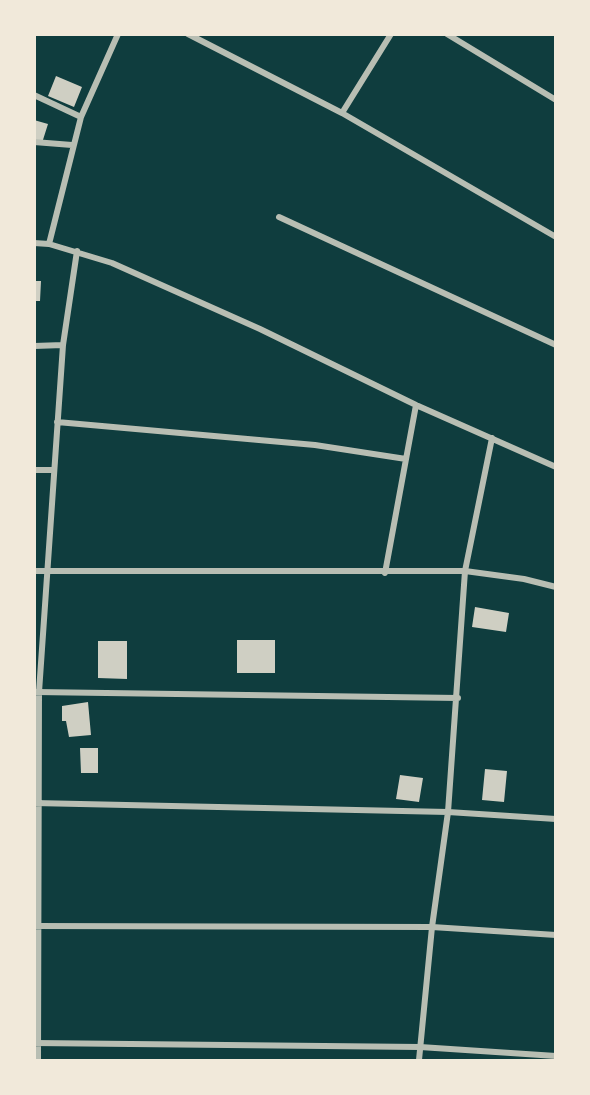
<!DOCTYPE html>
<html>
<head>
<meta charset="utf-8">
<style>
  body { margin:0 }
  #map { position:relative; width:590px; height:1095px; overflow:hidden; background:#0f3d3e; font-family:Cabin,sans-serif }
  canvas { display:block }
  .frame { position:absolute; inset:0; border:36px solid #f1e9da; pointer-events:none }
</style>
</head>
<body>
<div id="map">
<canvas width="590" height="1095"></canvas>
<div class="frame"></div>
</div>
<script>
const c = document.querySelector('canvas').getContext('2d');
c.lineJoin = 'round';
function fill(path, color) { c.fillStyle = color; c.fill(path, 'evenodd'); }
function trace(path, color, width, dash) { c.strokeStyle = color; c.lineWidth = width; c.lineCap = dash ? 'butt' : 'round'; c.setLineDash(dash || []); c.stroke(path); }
fill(new Path2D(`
  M56 76 82 87 74 107 48 96Z
  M34 120 48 124 42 143 34 140Z
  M34 281H41L40 301H34Z
  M475 607 509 613 506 632 472 627Z
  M237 640H275V673H237Z
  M98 641H127V679L98 678Z
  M88 702 91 735 69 737 66 721H62V706Z
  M80 748H98V773H81Z
  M485 769 507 771 504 802 482 800Z
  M400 775 423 778 419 802 396 799Z`), '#cfcfc3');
trace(new Path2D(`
  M188 34 342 113 556 237
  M447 34 556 100
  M34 95 81 117
  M342 113 391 34
  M34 142 72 145
  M279 217 556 345
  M34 243 49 244 112 263 260 329 416 405 556 467
  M49 244 81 117 118 34
  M34 346 63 345
  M57 422 315 445 406 459
  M34 470H53
  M34 571H465L524 579 556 587
  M385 573 416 405
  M36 692 458 698
  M34 803 448 812 556 819
  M34 926 432 927 556 935
  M34 1043 420 1047 556 1056
  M38 1060 39 692 63 345 77 251
  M419 1060 432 927 448 812 465 571 492 438`), '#b8beb3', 6);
</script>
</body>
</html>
